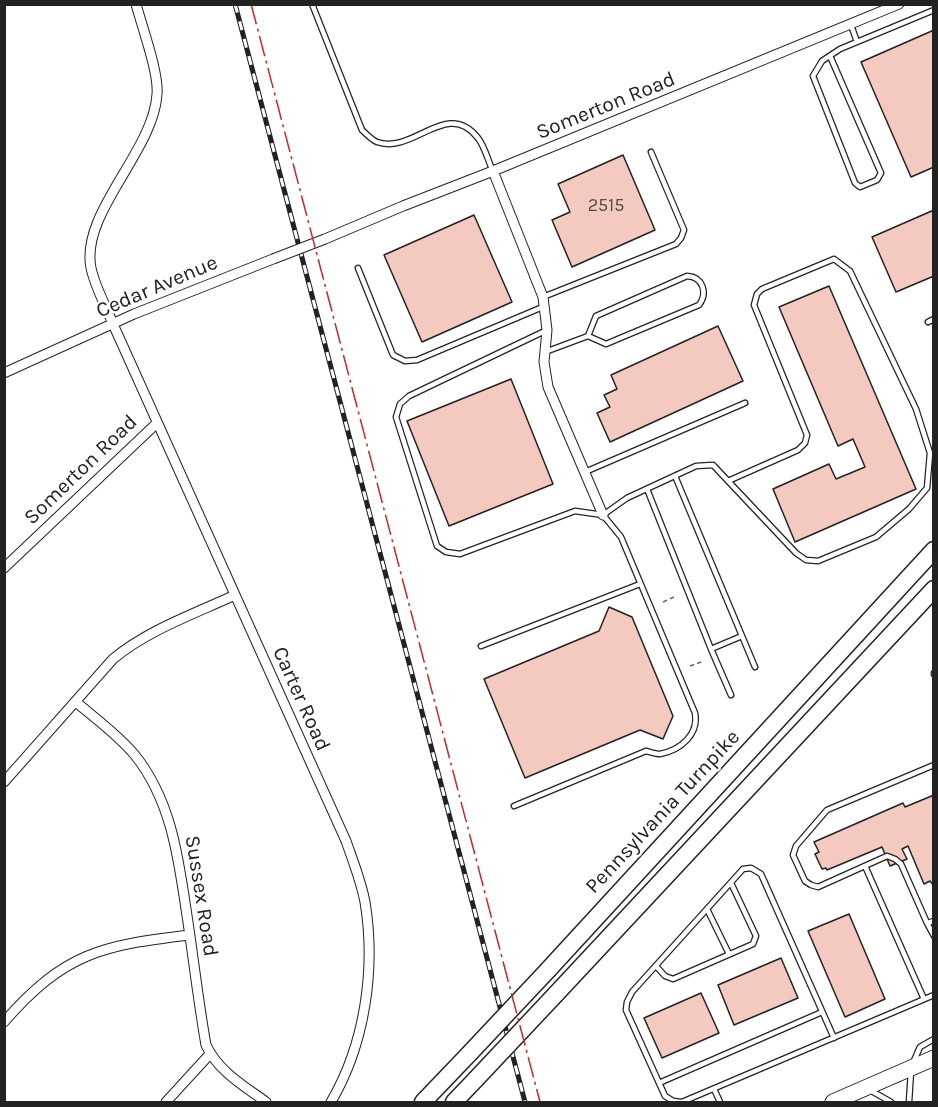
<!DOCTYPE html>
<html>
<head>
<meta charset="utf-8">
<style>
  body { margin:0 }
  #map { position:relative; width:938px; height:1107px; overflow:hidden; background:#fff; font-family:Karla,sans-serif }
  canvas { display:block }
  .frame { position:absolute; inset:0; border:6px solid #222; pointer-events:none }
</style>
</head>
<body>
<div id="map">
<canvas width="938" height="1107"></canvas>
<div class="frame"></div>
</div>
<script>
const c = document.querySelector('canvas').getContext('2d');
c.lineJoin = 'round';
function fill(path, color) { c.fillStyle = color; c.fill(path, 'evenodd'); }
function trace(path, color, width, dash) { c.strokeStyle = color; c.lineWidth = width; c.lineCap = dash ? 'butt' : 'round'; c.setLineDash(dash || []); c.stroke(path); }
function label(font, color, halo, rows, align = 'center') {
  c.font = font + ' Karla,sans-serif'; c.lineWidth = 4.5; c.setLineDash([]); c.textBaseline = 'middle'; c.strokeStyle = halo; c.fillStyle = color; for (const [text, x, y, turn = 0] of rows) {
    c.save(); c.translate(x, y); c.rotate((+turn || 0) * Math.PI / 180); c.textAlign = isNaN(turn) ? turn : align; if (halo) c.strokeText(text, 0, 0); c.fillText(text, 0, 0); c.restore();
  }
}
const building = new Path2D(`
  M934 30V167L911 177 861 62Z
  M623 155 655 230 572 267 552 220 570 212 558 184Z
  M934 210V276L896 292 872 237Z
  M474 215 512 302 422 342 384 255Z
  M829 286 916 489 795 542 773 489 829 464 836 479 865 467 853 439 838 446 779 307Z
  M718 326 743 381 610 442 597 413 610 407 604 395 617 389 611 375Z
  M511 379 553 484 449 526 407 421Z
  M609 607 632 617 673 716 663 739 640 730 525 778 484 679 599 631Z
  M934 795V886L930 881 924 884 908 846 902 849 907 859 890 866 882 847 827 870 826 868 822 869 815 854 819 852 814 842 903 803 905 807Z
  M849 914 885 999 845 1017 808 931Z
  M781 958 798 998 734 1025 718 985Z
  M701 993 719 1033 662 1058 644 1018Z`);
fill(building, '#f3c9c0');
trace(building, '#222', 1.5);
const lane = new Path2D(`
  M312 4 362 130C366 134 372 140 377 142 413 155 447 98 478 138 485 147 488 161 493 171
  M851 25 857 42
  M830 56 881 173 877 180 860 187 855 183 813 76 822 61 840 49 934 10
  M358 268 393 355 405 361 417 360 545 306
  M543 297 676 244 681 238 684 230 651 152
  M928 322 934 319
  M547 330 409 396 400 404 396 417 437 546 446 552 460 554 575 511 603 515 627 498 696 466 713 465 796 553 806 560 818 561 876 537 909 509 927 488 930 453 916 409 850 271 834 259 762 289 757 294 754 305 807 435 805 443 798 450 728 481
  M545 352 588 336 606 344 699 305C708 293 703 277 687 276L596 316 588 336
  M585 472 745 403
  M675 476 755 667
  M647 489 711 649 742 636
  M481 646 640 584
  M711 649 731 695
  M934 673V674
  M514 806 646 751C650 752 656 754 660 754 681 750 699 734 695 713L621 537 603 515
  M865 866 924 999
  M707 909 729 954
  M934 921 927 923 934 936
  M927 923 901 864 895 859 887 856 818 887 811 885 805 881 793 855 796 846 827 810 934 765
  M656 966 665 976 673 979 753 944 756 936 731 883
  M913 1063 920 1047 934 1039
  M659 1083 822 1012
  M714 1089 720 1102
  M868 1089 891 1102
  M681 1102 673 1101 665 1096 626 1010 627 1002 632 992 743 869 751 868 761 874 834 1038
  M682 1102 934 995
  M909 1102 911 1071`);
const street = new Path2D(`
  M136 4C142 27 159 73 157 94 154 151 80 213 91 268 95 287 106 306 113 324L346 841C353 861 361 881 365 902 376 969 365 1044 331 1102
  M493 171 543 297 547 330 544 362 548 387 603 515
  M325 239 403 206 493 171 899 4
  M4 373 134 314 273 259
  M4 568 157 423
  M76 702C96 719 117 734 134 754 170 798 178 854 186 909 193 954 198 1000 206 1045 218 1071 244 1086 266 1102
  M4 782 113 659C148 630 194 614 235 595
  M4 1022C64 953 102 945 190 935
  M166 1102 210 1054`);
const primary = new Path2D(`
  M833 1102 934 1058`);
const highway = new Path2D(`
  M548 970 934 550
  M555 995 934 589
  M423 1102 469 1054
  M454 1102 476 1079`);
trace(lane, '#222', 7);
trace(street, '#222', 11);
trace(primary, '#222', 17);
trace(highway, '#222', 19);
trace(new Path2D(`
  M663 602 674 597
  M690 666 701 662`), '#646464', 1.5, [4.5, 3]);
trace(lane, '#fff', 4.5);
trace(street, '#fff', 9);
trace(primary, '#fff', 15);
trace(highway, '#fff', 16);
const rail = new Path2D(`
  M235 4 525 1102`);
trace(rail, '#222', 5);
trace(rail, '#fff', 3, [9]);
const streetBridge = new Path2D(`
  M273 259 325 239`);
const highwayBridge = new Path2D(`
  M469 1054 548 970
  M476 1079 555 995`);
trace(streetBridge, '#222', 11, []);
trace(highwayBridge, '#222', 19, []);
trace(streetBridge, '#fff', 9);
trace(highwayBridge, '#fff', 16);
trace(new Path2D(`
  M251 4 540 1102`), '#c62828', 1.5, [21, 4.5, 3, 4.5]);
label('18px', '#564c4a', null, [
  ["2515",606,206]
]);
label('21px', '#222', '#fff', [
  ["Somerton Road",606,106,-22],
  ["Cedar Avenue",157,287,-23],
  ["Somerton Road",81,470,-44],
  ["Carter Road",301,699,66],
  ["Pennsylvania Turnpike",663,812,-47],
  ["Sussex Road",201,896,81]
]);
</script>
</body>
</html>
